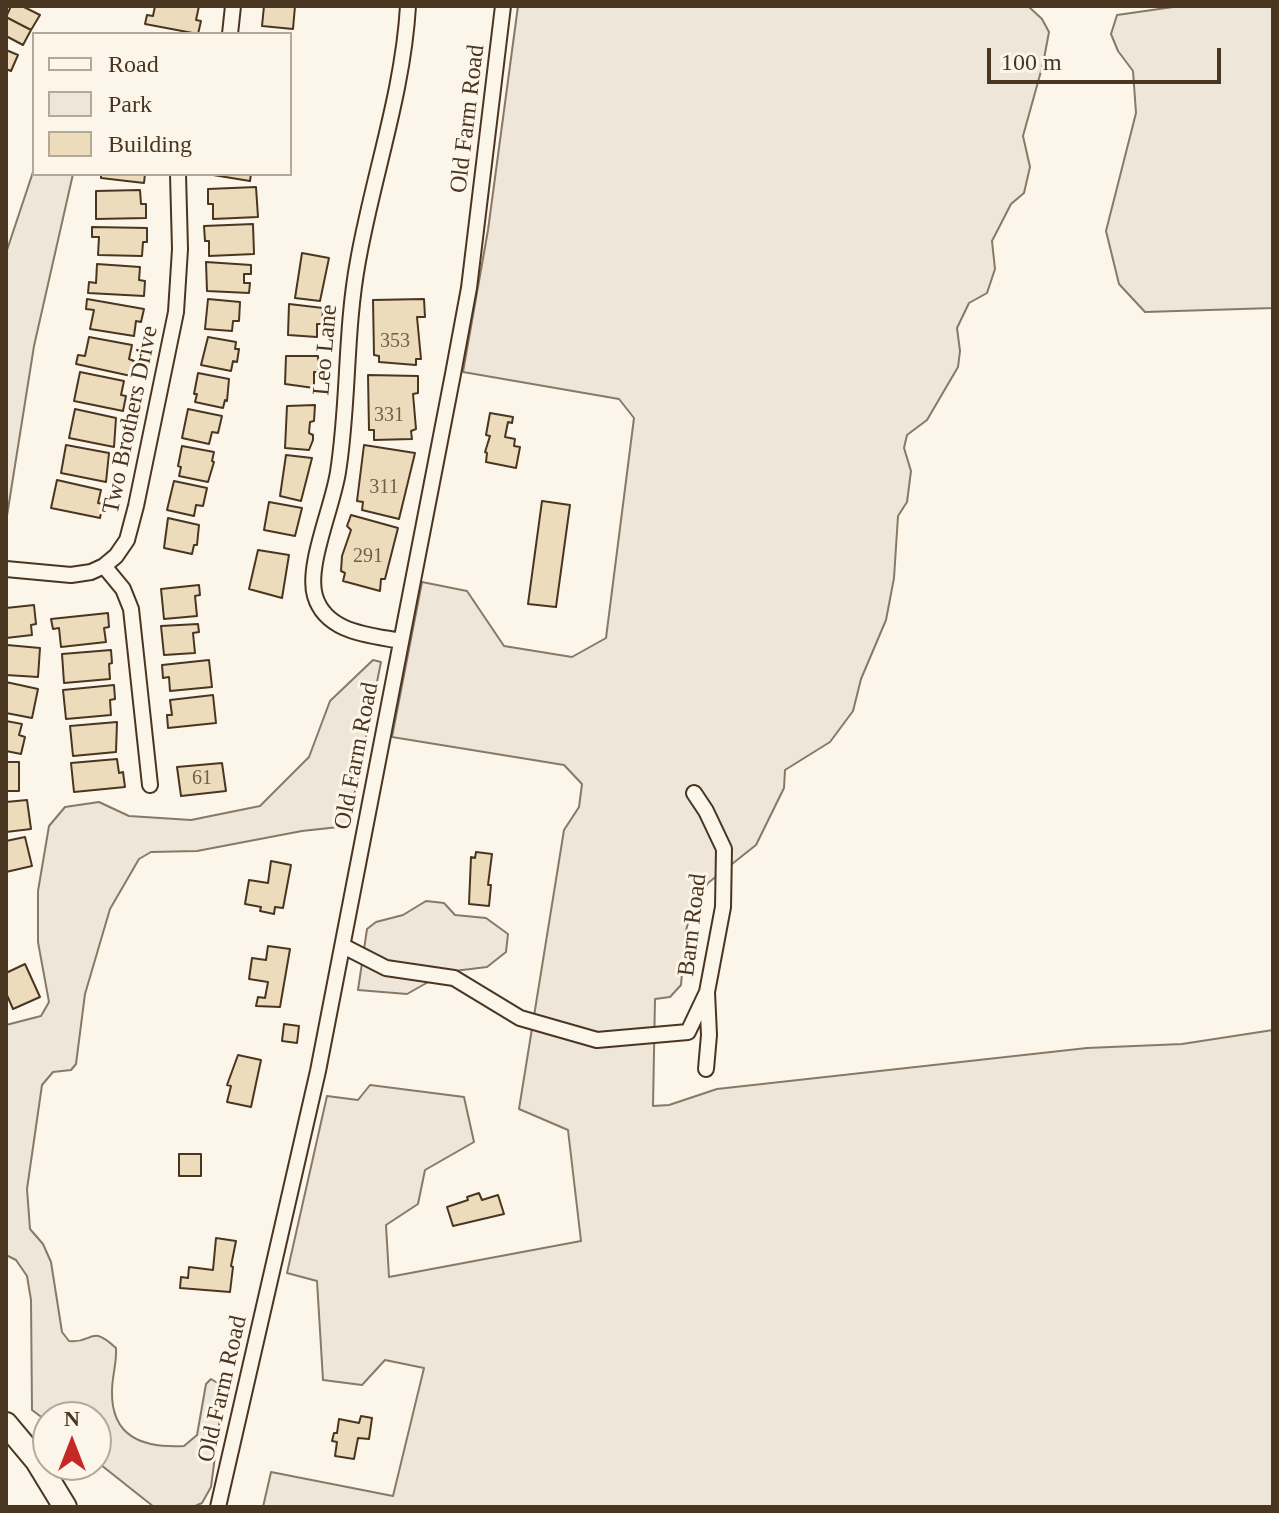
<!DOCTYPE html>
<html>
<head>
<meta charset="utf-8">
<style>
  body { margin:0 }
  #map { position:relative; width:1279px; height:1513px; overflow:hidden; background:#fbf6e9; font-family:"Times New Roman",serif }
  canvas { display:block }
  .frame { position:absolute; inset:0; border:8px solid #4a3520; pointer-events:none }
  .legend { position:absolute; left:32px; top:32px; width:260px; height:144px; box-sizing:border-box; background:#fbf6e9; border:2px solid #b4a999; margin:0; padding:10px 14px; list-style:none; font-size:24px; color:#4a3520 }
  .legend li { display:flex; align-items:center; gap:16px; height:40px }
  .legend b { width:40px; border:2px solid #b4a999 }
  .north { position:absolute; left:32px; top:1401px; width:80px; height:80px; box-sizing:border-box; background:#fbf6e9; border:2px solid #b4a999; border-radius:50%; rotate:0deg; font-size:22px; font-weight:700; line-height:32px; text-align:center; color:#4a3520 }
  .north::after { content:''; display:block; margin:auto; width:28px; height:36px; background:#c62828; clip-path:polygon(50% 0,100% 100%,50% 72%,0 100%) }
  .scale { position:absolute; left:987px; top:48px; width:234px; height:36px; box-sizing:border-box; border:4px solid #4a3520; border-top:0; padding-left:10px; font-size:24px; line-height:28px; white-space:nowrap; color:#4a3520; -webkit-text-stroke:6px #fbf6e9; paint-order:stroke }
</style>
</head>
<body>
<div id="map">
<canvas width="1279" height="1513"></canvas>
<div class="frame"></div>
<ul class="legend">
<li><b style="height:10px;background:#fbf6e9"></b>Road</li>
<li><b style="height:22px;background:#ede6d9"></b>Park</li>
<li><b style="height:22px;background:#ecdcbc"></b>Building</li>
</ul>
<div class="north">N</div>
<div class="scale">100 m</div>
</div>
<script>
const c = document.querySelector('canvas').getContext('2d');
c.lineJoin = 'round';
function fill(path, color) { c.fillStyle = color; c.fill(path, 'evenodd'); }
function trace(path, color, width, dash) { c.strokeStyle = color; c.lineWidth = width; c.lineCap = dash ? 'butt' : 'round'; c.setLineDash(dash || []); c.stroke(path); }
function label(font, color, halo, rows, align = 'center') {
  c.font = font + ' "Times New Roman",serif'; c.lineWidth = 6; c.setLineDash([]); c.textBaseline = 'middle'; c.strokeStyle = halo; c.fillStyle = color; for (const [text, x, y, turn = 0] of rows) {
    c.save(); c.translate(x, y); c.rotate((+turn || 0) * Math.PI / 180); c.textAlign = isNaN(turn) ? turn : align; if (halo) c.strokeText(text, 0, 0); c.fillText(text, 0, 0); c.restore();
  }
}
const green = new Path2D(`
  M518 6H1028L1042 19 1049 32 1043 64 1023 136 1030 167 1024 193 1011 204 992 241 995 269 987 293 969 303 957 328 960 351 958 367 927 420 907 435 904 448 911 471 907 502 898 516 894 578 886 620 861 679 853 711 830 742 785 770 784 788 756 845 708 883 692 907 685 935 681 985 670 997 655 999 653 1106 669 1105 717 1089 1087 1048 1182 1044 1273 1030V1507H263L271 1472 393 1496 424 1368 385 1360 362 1385 323 1380 317 1281 287 1273 327 1096 358 1100 370 1085 464 1097 474 1142 425 1170 418 1204 386 1225 389 1277 581 1241 568 1130 519 1109 564 830 579 807 582 784 564 765 392 737 422 582 467 591 504 646 572 657 606 638 634 418 619 399 463 372 488 230Z
  M1180 6H1273V308L1145 312 1119 284 1106 231 1136 113 1133 71 1118 51 1111 34 1117 15Z
  M34 169V174H73L34 346 6 522V253Z
  M373 660 381 662 348 826 302 831 197 851 151 852 139 859 110 909 85 994 76 1064 71 1070 53 1072 42 1085 27 1189 30 1229 43 1244 51 1262 62 1332 69 1341C94 1344 89 1323 116 1348 117 1363 112 1376 112 1391 111 1438 144 1448 184 1446L197 1435 206 1384 211 1379 224 1387 211 1487 202 1503 193 1507H154L96 1461V1417H48V1422L32 1410 31 1300 27 1276 16 1260 6 1255V1025L41 1016 49 1002 38 942V891L49 826 65 807 99 802 129 816 191 820 260 806 309 757 330 701Z
  M426 901 444 903 455 915 486 918 508 934 506 952 487 967 446 972 407 994 358 990 367 929 376 922 403 915Z`);
fill(green, '#ede6d9');
trace(green, '#887966', 2);
const building = new Path2D(`
  M11 6H22L40 15 31 30 6 17Z
  M155 6H199L196 20 201 21 198 34 145 24 147 15 153 16Z
  M264 6H295L293 29 262 26Z
  M6 17 31 30 23 45 6 36Z
  M6 50 18 55 11 71 6 69Z
  M101 174H145L144 183 101 178Z
  M207 174H251L250 181Z
  M256 187 258 217 213 219V204H208V189Z
  M140 190 141 204H146V218L96 219V191Z
  M253 224 254 254 209 256V241H205L204 226Z
  M92 227 147 228V242H143L142 256 98 255 99 237H92Z
  M302 253 329 258 320 301 295 298Z
  M206 262 251 265V274H244V283H250L249 293 207 291Z
  M97 264 140 267 139 280 145 281 144 296 88 293 89 282 96 283Z
  M87 299 144 309 141 322 136 321 134 336 90 329 94 310 86 309Z
  M208 299 240 302 239 321H233L232 331 205 329Z
  M424 299 425 317H417L421 359H416V365L379 362V356L374 355 373 300Z
  M289 304 323 308 322 324H317V337L288 335Z
  M89 337 132 345 129 359 134 361 131 376 76 364 78 355 85 356Z
  M208 337 236 342 235 349H239L237 362 233 361 231 371 201 365Z
  M286 356H318L319 372H314V388L285 384Z
  M80 372 124 381 121 395 126 396 123 411 74 401Z
  M198 373 229 379 227 401 225 400 223 408 195 402 197 394H194Z
  M368 375 418 376V393L413 394 416 429 411 431 412 439 374 440V430H369Z
  M315 405 314 421 310 422 309 433 313 435V440L309 450 285 448 287 406Z
  M75 409 116 418 114 447 69 438Z
  M188 409 222 416 218 433 212 432 209 444 182 438Z
  M490 413 513 417 512 423 508 422 505 437 515 439 514 446 520 447 516 468 486 462 487 453 485 452 490 436 486 435Z
  M66 445 109 453 106 482 61 473Z
  M364 445 415 453 399 519 362 510 363 502 357 501Z
  M182 446 214 452 212 461 214 462 208 482 179 476 181 467 178 466Z
  M286 455 312 458 301 501 280 496Z
  M57 480 101 490 98 503 103 504 100 518 51 508Z
  M174 481 207 488 203 506 196 505 194 516 167 510Z
  M542 501 570 505 556 607 528 604Z
  M269 502 302 508 295 536 264 530Z
  M351 515 398 528 385 579H381L380 591 343 581 345 573 341 571 342 556 351 530 347 526Z
  M168 518 199 525 197 545H194L192 554 164 548Z
  M258 550 289 555 282 598 249 589Z
  M199 585 200 595 195 596 197 616 164 619 161 589Z
  M34 605 36 624 31 625 32 635 6 638V608Z
  M108 613 109 627 104 628 106 642 61 647 59 628 53 629 51 619Z
  M198 624 199 632 193 633 195 653 164 655 161 626Z
  M7 645 40 648 38 677 6 675Z
  M111 650 112 663 109 664 110 679 64 683 62 654Z
  M209 660 212 687 170 691 169 677 163 678 162 665Z
  M6 682 38 689 32 718 6 713Z
  M114 685 115 699 110 700 111 715 66 719 63 690Z
  M213 695 216 723 168 728 167 715H172L170 700Z
  M6 721 22 724 19 735 25 737 21 754 6 751Z
  M117 722 116 752 73 756 70 726Z
  M117 759 119 773 123 772 125 787 74 792 71 763Z
  M6 762H19V791H6Z
  M222 763 226 791 181 796 177 767Z
  M27 800 31 829 6 832V802Z
  M25 837 32 866 6 872V841Z
  M476 852 492 854 488 885H491L489 906 469 904 471 857 475 858Z
  M271 861 291 865 283 908 275 907 274 914 260 911 261 907 245 904 249 880 268 883Z
  M268 946 290 949 280 1007 256 1006 258 997 265 998 268 982 249 979 252 958 266 960Z
  M25 964 40 997 13 1009 6 993V973Z
  M284 1024 299 1026 297 1043 282 1041Z
  M238 1055 261 1060 251 1107 227 1102 231 1086 227 1085Z
  M179 1154H201V1176H179Z
  M479 1193 482 1200 498 1195 504 1214 453 1226 447 1207 468 1200 467 1197Z
  M216 1238 236 1241 231 1266 233 1267 230 1292 180 1288 181 1277 188 1278 189 1267 213 1270Z
  M361 1416 372 1418 369 1439 358 1438 354 1459 335 1456 337 1442 332 1441 334 1433H337L339 1419 359 1423Z`);
fill(building, '#ecdcbc');
trace(building, '#4a3520', 2);
const minor = new Path2D(`
  M230 34 233 6
  M104 566 123 589 131 609 150 785
  M6 569 71 575 91 572 104 566 116 556 127 540 136 506 176 312 180 249 178 174
  M401 641C370 635 326 633 315 596 306 566 333 506 338 472 349 403 345 331 358 261 373 176 403 93 408 6
  M694 793 706 811 724 849 723 907 707 992 709 1035 706 1069
  M343 946 386 968 454 978 520 1018 597 1040 688 1032 707 992
  M218 1507 318 1071 453 374 469 288 503 6`);
const primary = new Path2D(`
  M6 1424 37 1461 65 1507`);
trace(minor, '#4a3520', 18);
trace(primary, '#4a3520', 26);
trace(minor, '#fbf6e9', 14);
trace(primary, '#fbf6e9', 22);
label('20px', '#725f47', null, [
  ["353",395,342],
  ["331",389,416],
  ["311",384,488],
  ["291",368,557],
  ["61",202,779]
]);
label('24px', '#4a3520', '#fbf6e9', [
  ["Old Farm Road",468,119,-83],
  ["Leo Lane",326,350,-85],
  ["Two Brothers Drive",131,420,-78],
  ["Old Farm Road",357,756,-79],
  ["Barn Road",693,925,-83],
  ["Old Farm Road",223,1389,-77]
]);
</script>
</body>
</html>
